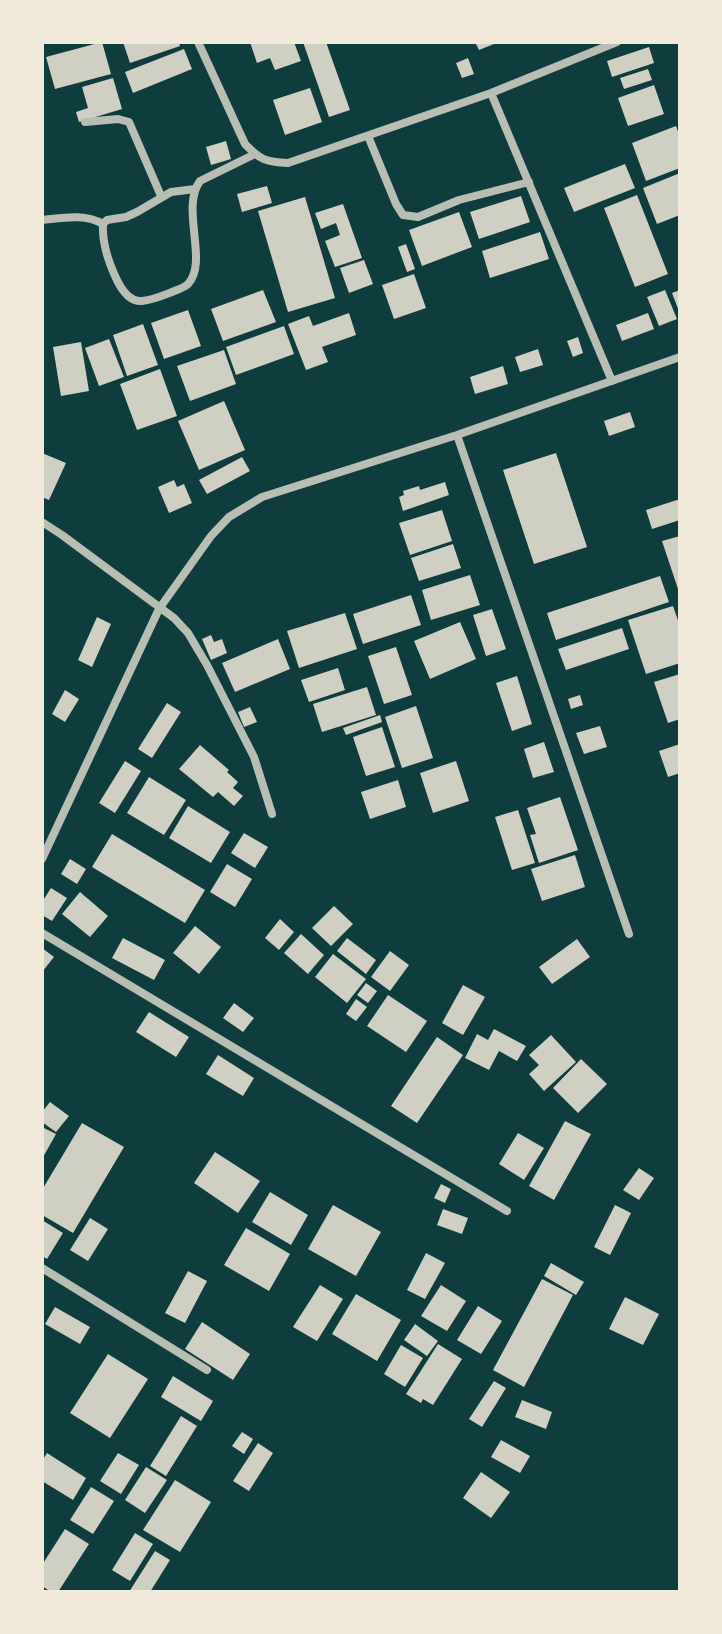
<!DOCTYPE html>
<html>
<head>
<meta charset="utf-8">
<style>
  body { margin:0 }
  #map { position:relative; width:722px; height:1634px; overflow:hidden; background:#0f3d3e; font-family:Barlow,sans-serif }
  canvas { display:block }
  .frame { position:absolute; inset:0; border:44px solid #f1e9da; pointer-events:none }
</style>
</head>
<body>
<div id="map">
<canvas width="722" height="1634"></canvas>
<div class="frame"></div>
</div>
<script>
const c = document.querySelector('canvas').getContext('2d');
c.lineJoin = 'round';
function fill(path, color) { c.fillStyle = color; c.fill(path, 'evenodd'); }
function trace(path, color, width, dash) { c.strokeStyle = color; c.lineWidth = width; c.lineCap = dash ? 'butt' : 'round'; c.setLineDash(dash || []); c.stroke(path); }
fill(new Path2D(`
  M102 42 111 74 55 89 46 57Z
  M123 42H179L180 46 130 63Z
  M250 42H294L301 61 275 70 270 58 257 63Z
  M303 42H326L350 110 329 117Z
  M475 42H499L479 50Z
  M649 47 654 63 612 77 607 61Z
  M184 49 192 69 133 93 125 72Z
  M468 58 474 74 462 78 456 63Z
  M648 69 652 80 624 89 620 78Z
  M113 78 122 109 79 122 76 112 88 108 82 87Z
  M654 85 664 114 628 126 618 98Z
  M310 88 322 122 285 135 273 100Z
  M676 126 680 137V168L646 181 632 143Z
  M226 141 231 159 211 165 206 147Z
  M625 164 635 188 574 212 564 188Z
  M680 173V215L657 224 643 188Z
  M267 186 272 203 242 212 237 194Z
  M637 195 668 274 635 287 604 208Z
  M521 196 530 222 479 239 470 212Z
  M305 197 335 298 288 312 258 211Z
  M343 204 362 258 335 267 325 241 340 235 336 223 321 229 315 213Z
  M459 212 472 247 422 266 409 230Z
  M540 232 549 259 490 278 482 251Z
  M406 244 415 269 407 272 398 247Z
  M364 260 373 284 349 293 340 268Z
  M414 274 426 308 394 319 382 285Z
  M263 290 276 322 223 341 211 309Z
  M665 290 677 319 659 326 647 297Z
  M680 290V314L672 293Z
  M188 310 201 346 164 359 151 323Z
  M349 313 356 335 322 347 328 362 306 370 288 324 309 316 313 326Z
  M648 313 654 329 622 341 616 325Z
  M143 324 158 365 127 376 113 335Z
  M284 326 294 354 236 375 226 347Z
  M578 337 583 353 573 357 567 341Z
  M109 339 124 377 99 386 85 348Z
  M81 342 89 391 61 396 53 347Z
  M538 349 543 365 520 372 515 357Z
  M224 350 236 384 190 401 177 366Z
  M503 366 508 384 475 394 470 377Z
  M160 369 177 416 137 430 120 384Z
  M224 401 245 450 199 470 178 421Z
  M630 412 635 427 609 436 604 421Z
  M42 453 66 463 49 500 42 497Z
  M556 453 587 547 534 564 503 470Z
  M242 457 250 471 207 494 199 480Z
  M174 480 177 487 184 484 192 503 169 513 158 487Z
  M445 482 449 495 403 511 399 497 404 495 403 491 419 486 420 490Z
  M680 499V520L652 529 646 510Z
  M442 510 452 541 410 555 399 523Z
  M680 536V592H679L662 541Z
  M453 544 461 568 419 581 411 558Z
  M470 575 480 605 431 620 422 590Z
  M660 576 669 602 556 640 547 613Z
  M411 595 421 625 363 644 353 614Z
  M673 606 680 626V663L646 674 628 620Z
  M492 609 506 649 486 656 473 615Z
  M345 613 357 649 299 668 287 631Z
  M97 617 111 624 92 667 78 660Z
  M460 622 476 659 430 679 414 641Z
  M622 628 629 649 566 670 558 649Z
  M211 635 214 642 222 639 227 653 211 660 202 639Z
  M278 639 290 669 235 692 222 663Z
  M396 647 412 695 384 704 368 656Z
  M338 668 345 690 309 702 301 680Z
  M680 674V719L668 723 654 682Z
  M517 676 532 724 512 731 496 683Z
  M367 687 376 715 322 732 313 704Z
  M65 690 79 699 65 722 52 714Z
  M580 695 583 705 571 709 568 699Z
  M167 703 181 712 152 758 138 749Z
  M416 706 433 758 402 768 385 717Z
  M250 707 257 722 244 727 238 712Z
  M380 715 382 722 346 735 343 728Z
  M600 726 607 747 584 754 576 733Z
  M382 727 395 767 366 776 353 737Z
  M544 742 554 772 533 778 524 749Z
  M680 744V773L668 777 659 751Z
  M200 745 229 770 227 772 238 782 233 788 243 796 234 806 218 792 213 797 179 769Z
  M125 761 141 771 115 813 99 803Z
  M456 761 469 801 433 813 420 773Z
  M149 777 186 800 164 835 127 813Z
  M398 780 406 807 370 819 361 792Z
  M560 797 578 850 539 863 530 835 536 834 527 808Z
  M188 806 230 832 211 863 169 838Z
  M518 810 535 863 512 870 495 817Z
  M244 833 268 847 255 868 231 853Z
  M112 834 205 890 185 923 92 867Z
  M575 855 585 887 542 901 531 869Z
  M70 859 86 869 77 884 61 874Z
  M227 864 252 879 235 907 210 892Z
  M51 888 67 898 52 921 42 915V902Z
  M80 892 108 916 90 937 62 914Z
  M334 906 353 924 331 946 312 928Z
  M280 919 294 932 279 950 265 938Z
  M195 926 221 947 199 974 173 953Z
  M301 934 324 955 308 974 284 953Z
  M123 938 165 960 154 980 112 958Z
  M347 938 376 960 366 974 337 951Z
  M577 939 590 957 552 984 539 967Z
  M42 948 54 957 42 972Z
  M390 951 409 965 390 991 371 977Z
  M333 954 366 979 347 1003 315 977Z
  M366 983 377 991 368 1003 357 995Z
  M463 985 485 997 463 1035 442 1023Z
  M388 995 427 1021 406 1052 367 1026Z
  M356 999 367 1007 356 1021 346 1014Z
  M234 1003 254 1018 243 1032 223 1018Z
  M149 1012 189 1037 176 1057 136 1032Z
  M494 1029 526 1046 517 1061 499 1051 489 1070 465 1058 477 1034 488 1040Z
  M551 1035 576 1062 544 1091 529 1074 539 1065 529 1055Z
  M437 1037 463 1055 417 1123 391 1106Z
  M218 1055 254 1078 243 1096 206 1074Z
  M581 1059 607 1084 578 1113 553 1088Z
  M50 1102 69 1116 56 1132 42 1122V1112Z
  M565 1121 591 1134 554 1200 529 1186Z
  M82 1123 124 1147 73 1233 42 1215V1190Z
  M42 1127 56 1134 42 1159Z
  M518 1133 544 1148 524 1180 499 1164Z
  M215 1152 260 1181 238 1213 194 1183Z
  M639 1168 654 1178 639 1200 623 1190Z
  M441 1184 451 1189 445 1203 434 1198Z
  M270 1192 308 1215 291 1245 252 1222Z
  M333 1205 381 1232 356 1276 308 1249Z
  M615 1205 631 1213 610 1255 594 1247Z
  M443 1209 468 1218 462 1234 437 1225Z
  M90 1218 108 1229 88 1261 70 1250Z
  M42 1220 63 1233 47 1259 42 1256Z
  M246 1228 290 1254 269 1291 224 1265Z
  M426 1253 445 1263 425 1299 407 1290Z
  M551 1263 584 1282 576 1295 544 1276Z
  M188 1271 207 1281 185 1323 165 1313Z
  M542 1279 573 1295 524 1387 493 1370Z
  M320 1285 343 1299 317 1341 293 1327Z
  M441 1285 466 1301 447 1331 421 1316Z
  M356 1294 401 1320 377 1361 332 1334Z
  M625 1297 659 1314 643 1345 609 1329Z
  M478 1306 502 1321 481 1354 457 1340Z
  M55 1307 90 1327 80 1344 45 1324Z
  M202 1322 250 1354 233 1380 185 1349Z
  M415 1324 438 1341 427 1356 404 1340Z
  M438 1344 462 1359 433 1405 423 1399 421 1403 406 1394Z
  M401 1345 423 1358 405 1387 384 1374Z
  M108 1354 148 1379 110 1438 70 1413Z
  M173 1376 213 1401 201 1421 161 1397Z
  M494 1381 506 1388 482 1427 469 1419Z
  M522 1400 552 1412 546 1429 515 1417Z
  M181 1416 197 1426 166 1476 150 1466Z
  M242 1432 253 1439 244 1454 232 1446Z
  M501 1440 530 1456 520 1473 491 1457Z
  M258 1443 273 1453 249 1491 233 1481Z
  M47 1453 86 1478 73 1500 42 1481V1461Z
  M118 1453 139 1465 121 1494 100 1481Z
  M146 1467 167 1480 145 1513 125 1500Z
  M481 1472 510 1492 491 1518 463 1498Z
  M175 1480 211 1502 180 1552 143 1530Z
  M91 1487 114 1501 93 1534 70 1520Z
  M65 1529 89 1544 58 1592H51L42 1586V1565Z
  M135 1533 153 1544 130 1581 112 1570Z
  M155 1551 170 1560 150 1592H129Z`), '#cfcfc3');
trace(new Path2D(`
  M198 42 245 144C260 160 266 162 288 163L491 93 617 42
  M491 93 612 381
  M85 122 118 119 129 122 161 196
  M368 136 396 204 403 215 418 217 459 200 529 182
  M42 220C62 218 85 213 103 224
  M103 224C102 243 108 261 116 278 121 289 129 302 142 301 153 300 162 296 172 292 177 290 184 288 188 284 209 262 180 208 200 181L255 154
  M103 224 107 220 126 217 137 212 171 192 195 189
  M457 435 629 934
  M42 522 62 535 174 618 188 633 207 665 254 757 272 814
  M42 859 159 609 211 536 229 517 262 497 457 435 680 357
  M42 933 507 1211
  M42 1268 207 1370`), '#b8beb3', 8);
</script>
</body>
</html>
